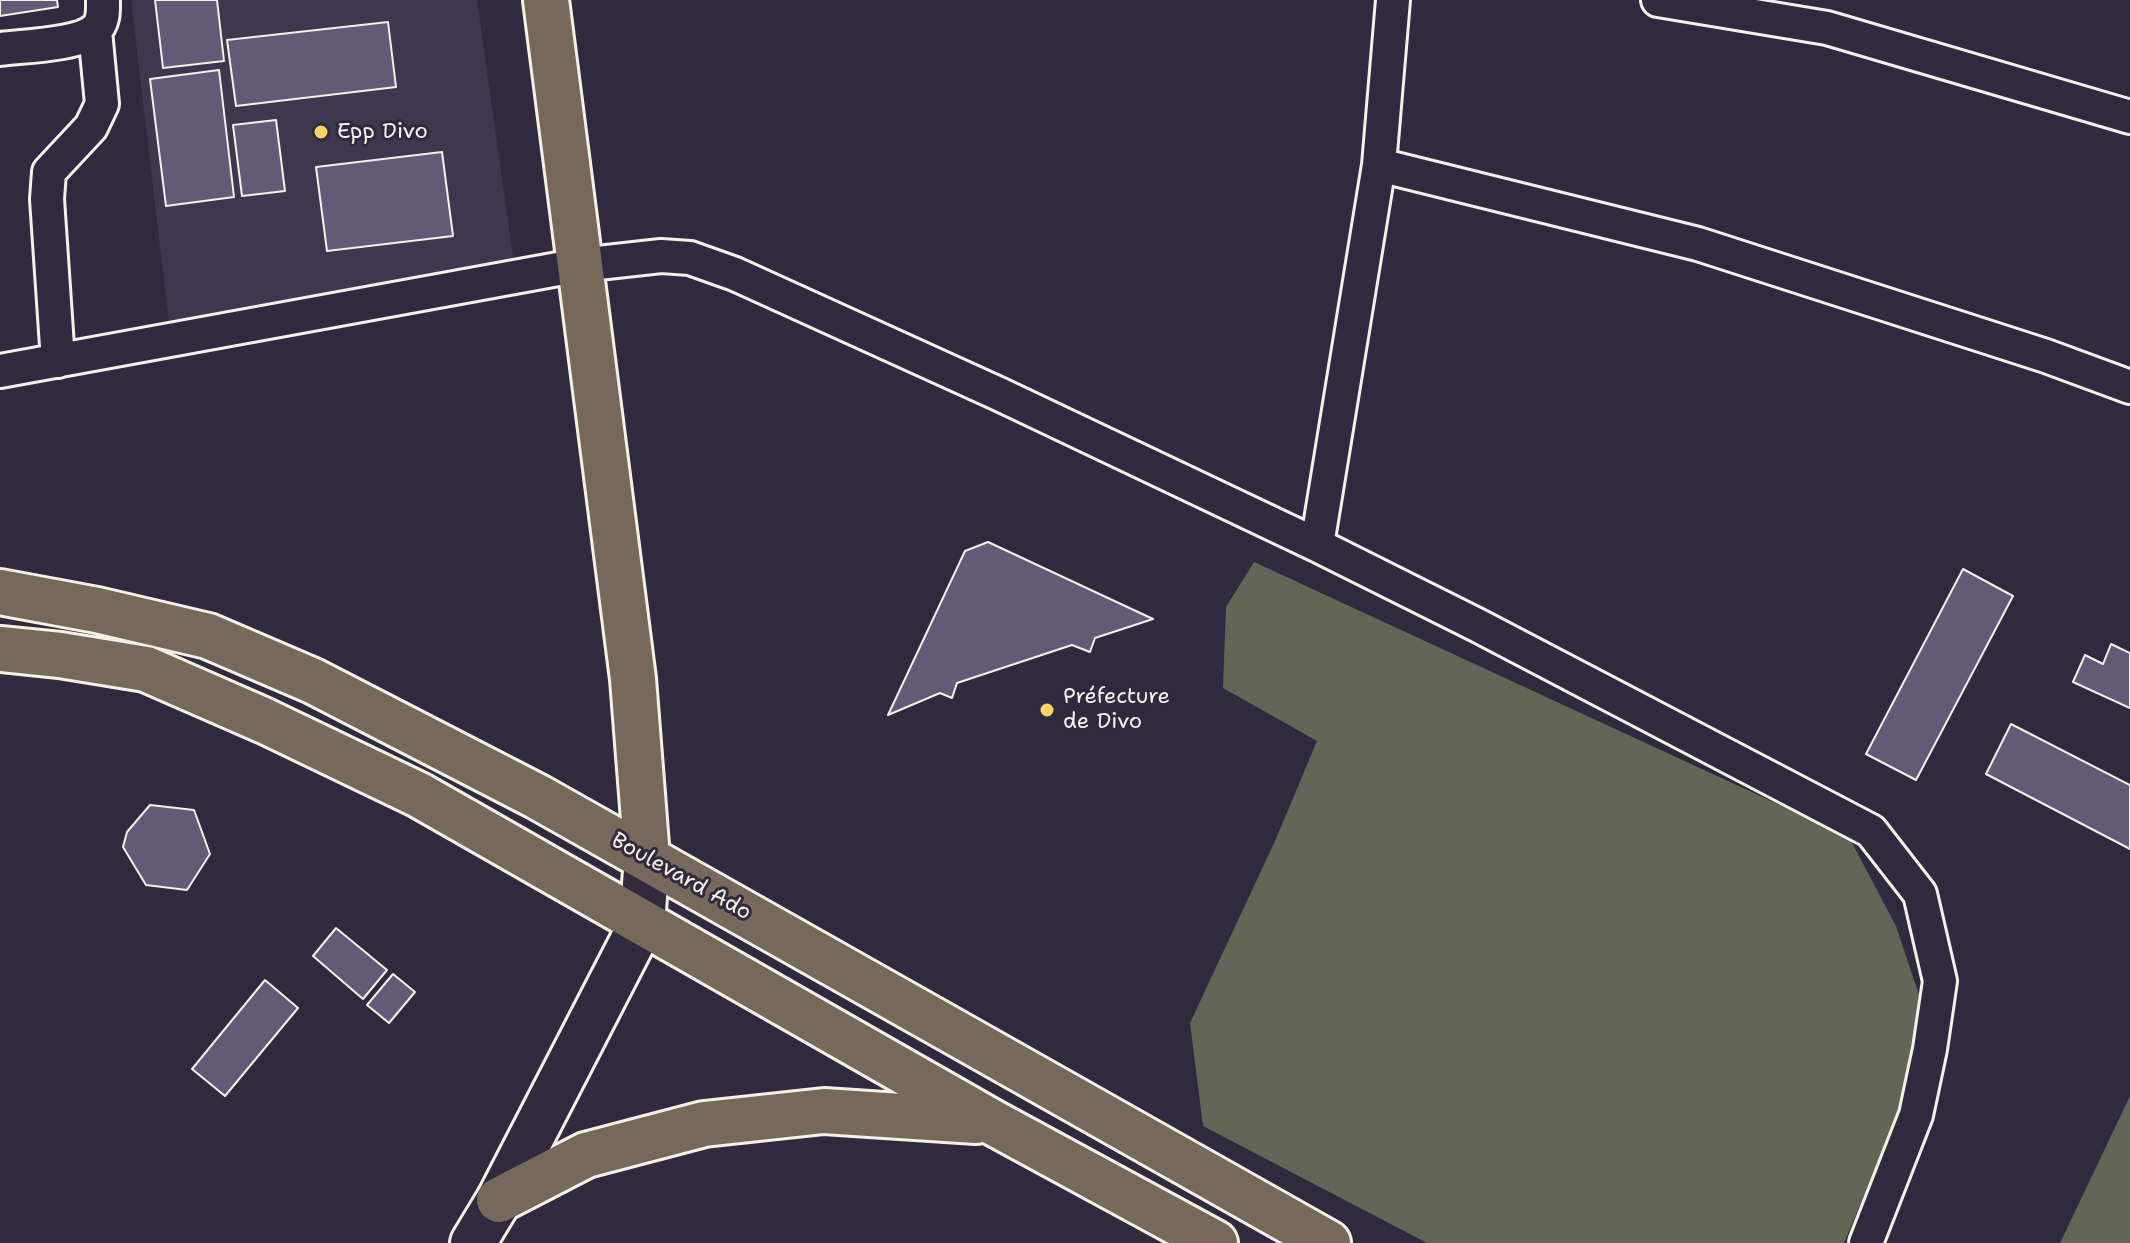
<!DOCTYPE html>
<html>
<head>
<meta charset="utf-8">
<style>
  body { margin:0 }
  canvas { display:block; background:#2f2a3d }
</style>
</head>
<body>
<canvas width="2130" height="1243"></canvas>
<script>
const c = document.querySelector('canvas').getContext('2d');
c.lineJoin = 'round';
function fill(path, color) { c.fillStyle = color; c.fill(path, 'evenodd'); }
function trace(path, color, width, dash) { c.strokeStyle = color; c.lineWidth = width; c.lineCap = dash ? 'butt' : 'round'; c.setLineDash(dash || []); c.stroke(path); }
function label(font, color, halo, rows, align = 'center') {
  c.font = font + ' "Shantell Sans",sans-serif'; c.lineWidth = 6; c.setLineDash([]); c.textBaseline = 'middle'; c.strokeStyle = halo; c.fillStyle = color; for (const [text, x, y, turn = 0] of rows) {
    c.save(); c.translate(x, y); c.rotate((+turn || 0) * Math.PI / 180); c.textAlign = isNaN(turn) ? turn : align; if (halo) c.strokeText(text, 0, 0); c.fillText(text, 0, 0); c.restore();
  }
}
fill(new Path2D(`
  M131 0H477L514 264 169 323Z`), '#3e384e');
fill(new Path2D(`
  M1254 562 1849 837 1896 926 1921 1001 1908 1092 1844 1243H1427L1203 1126 1190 1023 1275 841 1317 741 1223 688 1226 607Z
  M2130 1096V1243H2060Z`), '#636557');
const building = new Path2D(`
  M0 0H57L58 7 0 16Z
  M155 0H217L224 61 163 68Z
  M388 22 396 87 236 106 227 40Z
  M219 70 234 197 166 206 150 79Z
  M276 120 285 191 242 196 233 125Z
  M442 152 453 236 327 251 316 167Z
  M988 542 1153 619 1095 638 1090 652 1072 645 957 683 952 698 940 693 888 715 965 551Z
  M1963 569 2013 596 1916 780 1866 754Z
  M2111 644 2130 653V708L2073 682 2085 655 2103 664Z
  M2011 724 2130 785V849L1986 774Z
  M150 805 194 810 210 854 187 890 146 885 123 847 127 832Z
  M336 928 387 970 363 999 313 956Z
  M393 974 415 992 389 1023 367 1005Z
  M265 980 298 1008 225 1096 192 1069Z`);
fill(building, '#625a77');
trace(building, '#f4f1e8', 2);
const minor = new Path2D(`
  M1658 0 1827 28 2130 117
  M0 49C23 46 78 45 95 30 104 23 103 10 103 0
  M1379 165 1698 244 2046 356 2130 387
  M58 361 47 199 49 172 91 127 102 104 95 31
  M0 371 580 265 661 256 690 258 735 274 999 394 1317 545 1477 625 1871 831 1920 894 1940 981 1930 1049 1916 1115 1866 1243
  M1317 545 1379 165 1393 0`);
const secondary = new Path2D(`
  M473 1243 499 1200 642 923 647 858`);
const primary = new Path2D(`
  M546 0 633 679 647 858
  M0 592 97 610 208 636 313 681 538 797 1328 1243
  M0 649 60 655 146 669 265 721 419 795 992 1122 1215 1243
  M499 1200 586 1155 704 1124 824 1111 976 1121`);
trace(minor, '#f4f1e8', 38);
trace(secondary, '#f4f1e8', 50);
trace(primary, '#f4f1e8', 50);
trace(minor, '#2f2a3d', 32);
trace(secondary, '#2f2a3d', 44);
trace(primary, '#76695c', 44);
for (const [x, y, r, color] of [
  [321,132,8,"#ffd166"],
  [1047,710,8,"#ffd166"]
]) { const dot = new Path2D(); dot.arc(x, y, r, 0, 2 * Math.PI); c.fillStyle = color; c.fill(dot); trace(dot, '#2f2a3d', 3); }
label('22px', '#f4f1e8', '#2f2a3d', [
  ["Epp Divo",337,132],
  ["Préfecture",1063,697],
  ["de Divo",1063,722]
], 'left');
label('22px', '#f4f1e8', '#2f2a3d', [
  ["Boulevard Ado",681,877,29]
]);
</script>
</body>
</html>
